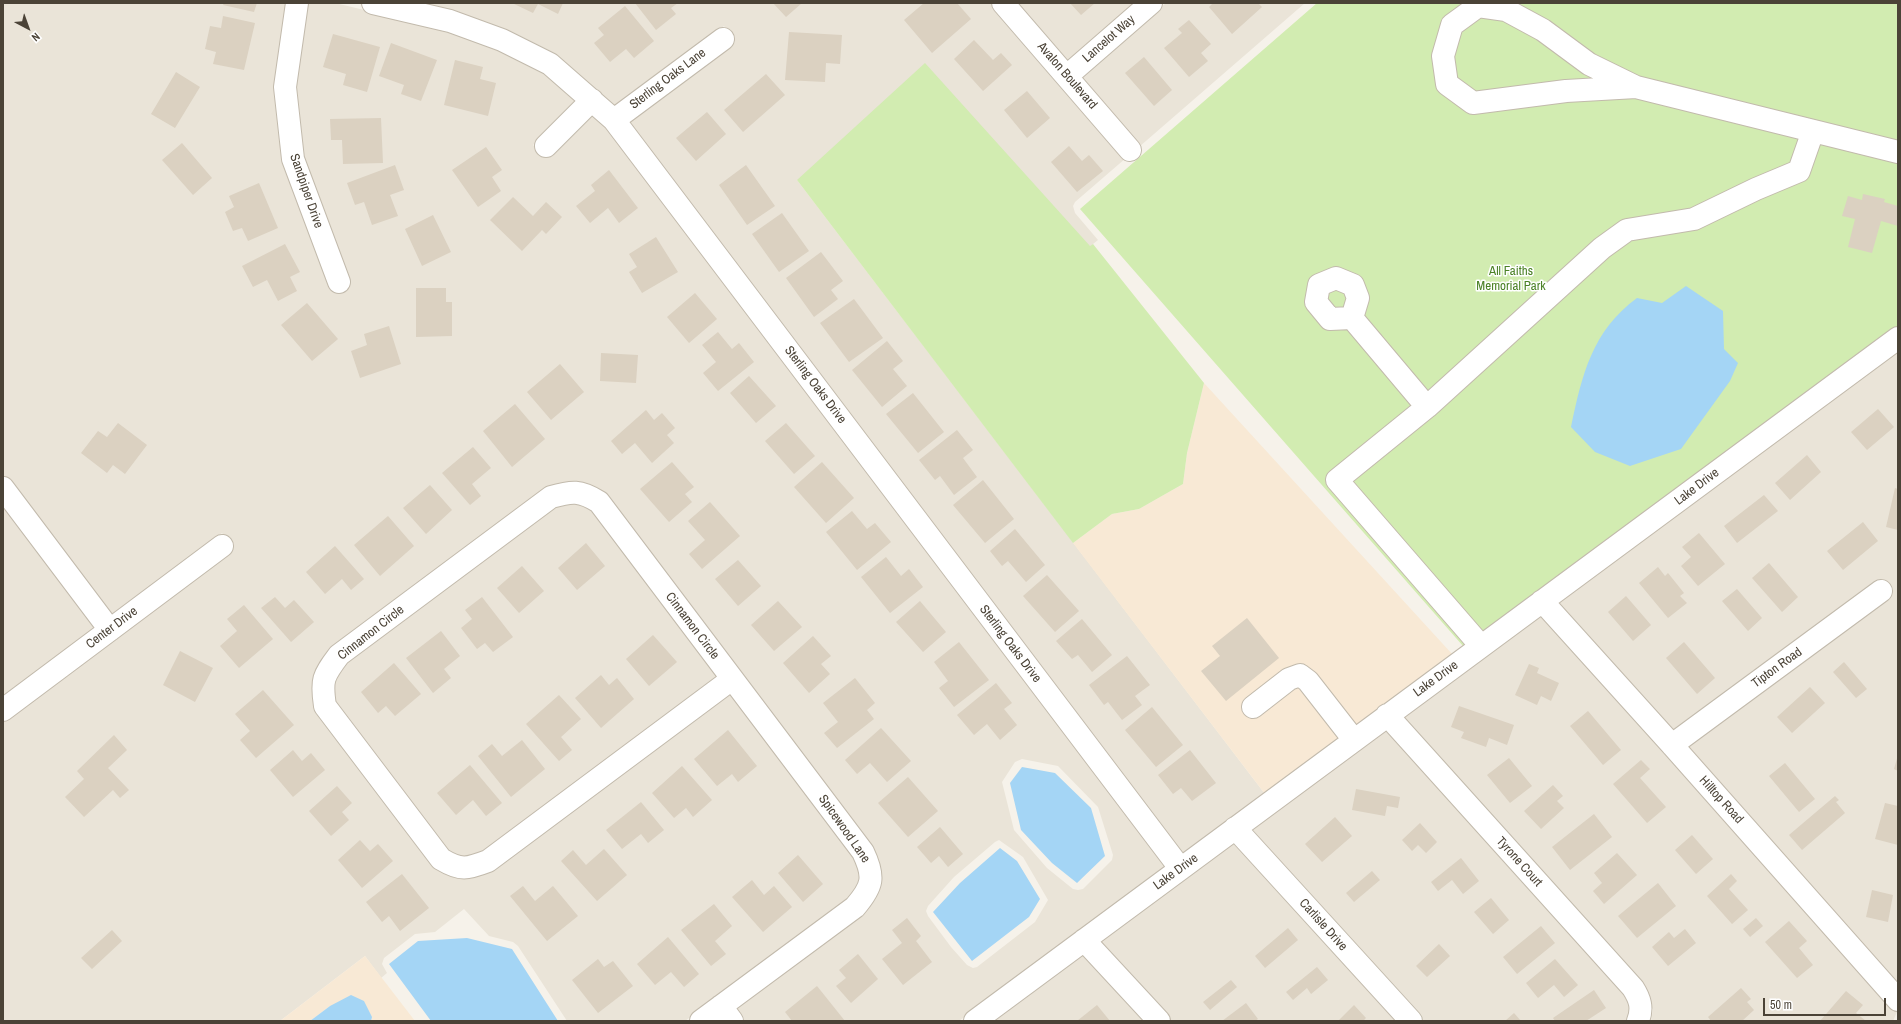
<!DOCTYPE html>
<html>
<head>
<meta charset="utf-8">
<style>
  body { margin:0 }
  #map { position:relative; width:1901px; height:1024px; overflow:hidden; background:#f6f2ea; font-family:"Archivo Narrow",sans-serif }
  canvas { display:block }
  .frame { position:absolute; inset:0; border:4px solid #4b4337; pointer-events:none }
  .north { position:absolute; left:8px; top:8px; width:40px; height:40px; -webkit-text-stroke:3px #fff; paint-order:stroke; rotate:139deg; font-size:11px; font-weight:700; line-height:16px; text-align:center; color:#4b4337 }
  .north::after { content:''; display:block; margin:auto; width:14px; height:18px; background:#4b4337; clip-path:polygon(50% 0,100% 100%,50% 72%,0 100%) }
  .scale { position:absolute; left:1763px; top:998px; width:123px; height:18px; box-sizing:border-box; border:2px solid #4b4337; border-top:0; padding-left:5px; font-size:12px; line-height:14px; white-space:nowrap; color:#4b4337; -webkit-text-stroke:3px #fff; paint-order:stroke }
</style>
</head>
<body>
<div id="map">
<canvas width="1901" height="1024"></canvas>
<div class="frame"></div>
<div class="north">N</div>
<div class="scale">50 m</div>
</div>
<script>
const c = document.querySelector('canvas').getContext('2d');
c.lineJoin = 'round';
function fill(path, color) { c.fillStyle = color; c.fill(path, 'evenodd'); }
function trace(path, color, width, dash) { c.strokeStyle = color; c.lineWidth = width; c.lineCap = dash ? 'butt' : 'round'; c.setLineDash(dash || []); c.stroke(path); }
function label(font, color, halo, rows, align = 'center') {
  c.font = font + ' "Archivo Narrow",sans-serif'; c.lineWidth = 3; c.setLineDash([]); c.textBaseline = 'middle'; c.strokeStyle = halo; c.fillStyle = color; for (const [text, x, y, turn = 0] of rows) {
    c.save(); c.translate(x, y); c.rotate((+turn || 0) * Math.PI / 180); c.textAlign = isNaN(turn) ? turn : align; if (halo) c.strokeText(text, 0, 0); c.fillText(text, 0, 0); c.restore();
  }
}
fill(new Path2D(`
  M3 3H288L276 86 284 161 334 293 350 288 301 158 296 120 294 88 307 3H335L448 30 500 48 546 72 579 99 533 145 546 158 593 112 607 125 1167 866 959 1021H742L733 1009 862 913 873 900 880 886 878 864 870 847 606 497 590 487 567 483 545 490 333 648 316 670 313 689 318 711 434 864 451 875 475 876 494 869 731 691 856 856 862 868 863 879 859 888 848 900 685 1021H567L518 946 513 942 489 936 464 909 435 932 415 934 384 958 382 964 387 973 381 978 365 956 280 1021H3V722L234 548 222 533 3 698ZM1022 759 1058 766 1098 807 1113 855 1112 860 1083 889 1078 890 1073 889 1047 868 1014 830 1002 782 1015 762ZM999 840 1023 857 1048 900 1035 922 977 967 973 968 967 965 951 947 928 916 926 911 928 906 954 877 995 842Z
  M411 3H992L1126 158 1075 202 1073 206 1075 213 1098 240 1093 244 1090 247 797 180 1265 794 1181 856 626 122 735 42 724 26 614 108Z
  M1015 3H1137L1067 63Z
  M1166 3H1305L1139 147 1080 77Z
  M1898 349V987L1686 747 1893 594 1882 579 1673 733 1555 603Z
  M572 501 594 509 720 676 483 853 468 859 446 853 333 703V677L346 662 556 506Z
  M1542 613 1672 757 1897 1012 1893 1021H1651L1653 1009 1400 717Z
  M1387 727 1631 1001 1629 1021H1422L1248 830Z
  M1235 840 1400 1021H1170L1097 942Z
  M1083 952 1148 1021H991Z`), '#eae4d8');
fill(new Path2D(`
  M1204 383 1453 655 1265 794 1073 543 1112 514 1139 509 1183 484 1187 453Z
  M365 956 415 1021H371L372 1017 330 1006 310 1021H280Z`), '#f8e9d5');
fill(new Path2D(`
  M1317 3H1898V338L1470 654 1080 209Z
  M925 63 1090 246 1093 244 1204 383 1187 453 1183 484 1139 509 1112 514 1073 543 797 180Z`), '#d2ecb1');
fill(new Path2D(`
  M1686 286 1723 311 1724 349 1738 363 1730 381 1681 449 1630 466 1595 452 1571 427C1582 375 1592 331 1637 298L1662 303Z
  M1022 767 1055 773 1091 808 1105 856 1077 883 1052 863 1021 830 1010 783Z
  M1000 848 1017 861 1040 899 1029 917 972 961 933 912 960 883Z
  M467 938 512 949 558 1021H431L389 964 418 941Z
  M351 995 364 1001 372 1017 371 1021H310L330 1006Z`), '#a4d5f5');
fill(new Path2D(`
  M224 3H257L254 12 223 5Z
  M512 3H563L558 14 538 4 533 13Z
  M635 3H678L671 8 676 14 656 30Z
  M773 3H802L786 17Z
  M924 3H957L971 19 932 53 904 20Z
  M1070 3H1095L1081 15Z
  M1213 3H1258L1262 7 1232 34 1209 7Z
  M625 6 654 41 634 58 626 49 610 62 594 43 604 35 598 28Z
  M223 16 255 23 244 70 213 64 216 52 205 49 210 26 221 28Z
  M1189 20 1211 44 1201 53 1208 61 1189 77 1164 48 1182 33 1178 29Z
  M789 32 842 35 840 64 826 63 825 82 785 80Z
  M333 34 380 47 367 92 343 85 346 74 323 67Z
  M974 40 993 60 1001 53 1012 65 983 91 954 59Z
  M391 43 437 60 421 101 401 94 404 85 379 76Z
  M1144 57 1172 90 1154 106 1125 73Z
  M455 60 483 67 480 79 496 83 488 116 444 105Z
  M176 72 200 87 175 128 151 114Z
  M766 74 785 95 743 132 724 110Z
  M1027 91 1050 118 1027 138 1004 110Z
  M707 112 726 134 696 161 676 138Z
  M381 118 383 163 343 164 342 140H331L330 119Z
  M182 143 212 178 193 195 162 160Z
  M1069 146 1082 161 1089 155 1103 171 1077 192 1051 162Z
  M486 147 502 170 492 177 501 191 478 207 452 170Z
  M395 165 404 190 390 195 398 216 372 225 364 202 355 205 347 183Z
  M746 165 775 206 747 225 719 185Z
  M609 170 638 208 619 223 608 208 590 223 576 206 595 191 591 185Z
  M259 183 278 228 248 241 242 228 233 231 225 212 234 207 229 196Z
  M1863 194 1885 199 1884 202 1898 206V226L1881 221 1872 253 1848 247 1855 219 1842 216 1848 196 1862 200Z
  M513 197 533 216 546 202 562 217 546 234 542 230 522 251 490 220Z
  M782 213 809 251 779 272 752 234Z
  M433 215 451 252 422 266 405 229Z
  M656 237 678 272 642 293 629 272 637 267 629 254Z
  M285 244 300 272 290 277 297 291 278 301 267 280 253 287 242 266Z
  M821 252 843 281 831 290 838 299 814 317 786 278Z
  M416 288H446V302H452V336L416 337Z
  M695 293 717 319 689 343 667 317Z
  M854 299 883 338 849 362 820 323Z
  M307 303 338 339 312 361 281 325Z
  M389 326 401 364 360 378 351 351 367 345 364 334Z
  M718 332 732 349 739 343 754 362 718 391 703 373 716 362 702 345Z
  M887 341 903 361 893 369 907 386 882 407 852 370Z
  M601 353 638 355 636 383 600 381Z
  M560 364 584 392 551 420 527 392Z
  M749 376 776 406 756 423 730 393Z
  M913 393 944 432 918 453 886 414Z
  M515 404 545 439 512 467 483 431Z
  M1878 409 1894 427 1867 450 1851 432Z
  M646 410 654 420 662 413 675 428 667 435 674 443 652 463 635 443 622 454 611 441Z
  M118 423 147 445 125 474 113 465 107 473 81 453 98 431 107 437Z
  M786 423 815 456 794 474 765 441Z
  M957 430 973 450 963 458 977 477 954 495 940 476 935 480 919 460Z
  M473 447 491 468 472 484 481 496 470 505 442 473Z
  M1807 455 1821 472 1790 500 1775 483Z
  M672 462 694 487 685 494 692 502 669 522 640 489Z
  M822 462 854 498 826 523 794 487Z
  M983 480 1014 519 985 543 953 505Z
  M430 485 452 510 426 534 403 508Z
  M1895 488 1898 489V530L1886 527Z
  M1764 495 1778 511 1737 543 1724 526Z
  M710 502 740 536 702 569 689 554 705 540 688 521Z
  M852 511 867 529 875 523 891 542 857 570 826 532Z
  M388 516 414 546 380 576 354 545Z
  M1863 522 1878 541 1843 570 1827 551Z
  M1015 529 1045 565 1026 582 1008 561 1002 566 990 551Z
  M1699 533 1725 564 1698 586 1681 566 1691 557 1682 547Z
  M586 543 605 566 577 590 558 568Z
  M335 546 364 579 351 590 342 579 325 594 306 572Z
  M886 557 901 576 909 569 923 587 890 613 861 577Z
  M738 560 761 586 738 606 715 579Z
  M1769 563 1798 597 1782 612 1752 578Z
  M522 566 544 591 519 613 497 588Z
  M1658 567 1665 576 1668 573 1684 593 1680 596 1687 603 1668 618 1639 583Z
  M1047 575 1079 611 1055 632 1023 596Z
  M1737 589 1762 618 1748 631 1722 601Z
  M1626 596 1651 625 1633 641 1608 612Z
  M275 597 285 608 294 600 314 622 291 642 261 608Z
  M482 597 513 637 493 652 485 643 477 649 461 628 472 619 465 610Z
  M778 601 802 627 774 651 751 625Z
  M920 601 946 632 923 652 896 622Z
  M244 605 273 639 239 668 220 646 237 631 227 619Z
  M1247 618 1279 658 1226 701 1201 671 1220 656 1212 646Z
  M1082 619 1112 655 1092 672 1078 655 1072 659 1056 641Z
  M441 631 460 656 444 669 451 678 433 693 406 658Z
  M653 635 677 662 649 686 626 659Z
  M813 636 831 656 821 664 830 674 809 693 783 663Z
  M959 642 989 680 954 707 939 688 948 681 934 662Z
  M1684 642 1715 678 1697 694 1666 658Z
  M180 651 213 668 195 702 163 685Z
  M1127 656 1150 685 1135 696 1142 705 1122 720 1108 702 1104 705 1089 685Z
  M1844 662 1867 689 1856 698 1833 672Z
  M394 663 421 694 395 716 386 706 378 713 361 692Z
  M1529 664 1539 668 1537 673 1559 683 1551 701 1541 696 1537 705 1515 695Z
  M601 675 609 685 617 678 634 699 601 728 575 698Z
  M855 678 875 703 867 710 874 719 837 748 824 733 838 722 823 703Z
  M996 683 1012 703 1004 709 1017 725 1000 740 987 724 974 735 957 715Z
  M1810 687 1825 703 1792 733 1777 717Z
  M263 690 294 725 256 758 240 740 250 731 235 714Z
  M559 695 581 719 561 737 572 750 559 761 526 724Z
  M1459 706 1514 725 1507 745 1489 738 1486 747 1461 738 1464 732 1451 727Z
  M1152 707 1183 745 1156 767 1125 730Z
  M1588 711 1621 750 1603 765 1570 726Z
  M881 728 911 761 887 782 870 763 857 774 845 760Z
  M728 730 757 766 738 782 732 774 717 786 694 759Z
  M114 735 127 750 108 768 129 790 120 798 113 790 84 817 65 797 84 779 77 771Z
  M522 740 545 769 511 797 478 756 492 744 502 756Z
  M293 750 302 761 311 753 325 770 293 797 270 770Z
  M1190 750 1216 783 1192 801 1181 788 1173 794 1158 775Z
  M1898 755V771L1894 769Z
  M1509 758 1532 786 1510 803 1487 775Z
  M1641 760 1650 769 1640 778 1666 807 1647 823 1613 784Z
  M1785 763 1815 799 1799 812 1769 776Z
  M470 765 502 803 486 816 473 800 456 815 437 793Z
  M682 766 712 800 693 817 686 808 674 818 652 793Z
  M908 777 938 811 908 837 878 803Z
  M1553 785 1563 796 1557 801 1564 808 1541 829 1524 811Z
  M337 786 352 803 342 812 349 820 331 836 309 811Z
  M1356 789 1400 797 1398 808 1387 806 1385 816 1352 810Z
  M1835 796 1839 800 1836 802 1845 813 1802 850 1789 835Z
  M641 802 664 830 648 843 641 834 622 849 606 830Z
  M1885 803 1898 806V845L1875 839Z
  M1594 814 1612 837 1570 870 1552 847Z
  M1335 817 1352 836 1322 862 1305 844Z
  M1420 823 1437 842 1426 853 1418 845 1412 851 1402 840Z
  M940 827 963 854 948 867 939 856 931 863 917 847Z
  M1692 835 1713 859 1696 874 1675 850Z
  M360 840 370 851 378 844 393 861 362 888 338 860Z
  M604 849 627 875 597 901 561 861 573 850 586 865Z
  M1617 853 1637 875 1604 904 1593 891 1602 883 1594 873Z
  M798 855 823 884 803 902 778 873Z
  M1461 858 1479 881 1463 894 1452 880 1438 891 1431 882Z
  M1372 871 1380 880 1354 902 1346 893Z
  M402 874 429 908 400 931 389 916 382 922 366 902Z
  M1731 874 1737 881 1729 889 1748 910 1732 924 1707 896Z
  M752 880 764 895 774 886 792 907 763 932 732 897Z
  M1658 883 1676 906 1637 938 1618 916Z
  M523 886 535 901 553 886 578 916 547 941 510 896Z
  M1872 890 1893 895 1888 922 1866 917Z
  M1491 898 1509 920 1493 934 1474 912Z
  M714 904 732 926 715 941 726 954 711 966 681 930Z
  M907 918 921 936 916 941 932 962 903 985 882 959 902 943 892 930Z
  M1756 918 1763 926 1750 937 1743 929Z
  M1789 921 1807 941 1799 948 1813 965 1797 978 1765 942Z
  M1541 926 1555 943 1517 974 1503 957Z
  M1288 928 1298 940 1265 968 1255 956Z
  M1685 929 1696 943 1668 966 1652 947 1669 932 1674 938Z
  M112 930 122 941 92 969 81 958Z
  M668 937 699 974 684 987 671 972 655 985 637 964Z
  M1439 944 1450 956 1427 977 1416 966Z
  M858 954 878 979 851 1003 836 986 846 978 839 970Z
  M598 959 604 967 613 961 633 986 598 1013 572 980Z
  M1555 959 1578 985 1564 997 1554 985 1538 998 1526 983Z
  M1317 967 1328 980 1311 994 1307 988 1293 1000 1286 992Z
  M1231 980 1237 987 1210 1010 1203 1002Z
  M817 986 845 1021H792L785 1012Z
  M1741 988 1751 999 1747 1002 1754 1010 1742 1021H1711L1708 1017Z
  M1594 990 1606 1008 1586 1021H1555L1553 1018Z
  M1846 991 1863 1005 1856 1013 1866 1021H1820Z
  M1246 1003 1258 1019 1255 1021H1222Z
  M1097 1005 1110 1021H1077Z
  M1354 1005 1366 1018 1363 1021H1338Z
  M1514 1013 1521 1021H1505Z`), '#dbd1c1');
const minor = new Path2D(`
  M297 3 285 87 293 159 339 282
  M373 3 450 21 502 40 550 64 614 120 1180 868
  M1003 3 1130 150
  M1067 76 1151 3
  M1636 87 1566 91 1473 103 1447 84 1443 56 1452 25 1478 6 1506 10 1543 30 1589 64 1636 87 1898 152
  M614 120 723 39
  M546 146 592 100
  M1352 318 1358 298 1353 285 1336 278 1319 285 1316 302 1330 319 1352 318 1427 407 1337 480 1481 646
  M1427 407 1602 248 1627 230 1694 219 1756 189 1799 171 1813 131
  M3 488 110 630
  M1542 601 1672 745 1898 1000
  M1253 707 1289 679 1300 675 1308 681 1354 740
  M3 710 222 546
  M1387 715 1633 988C1640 999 1643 1008 1638 1021
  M1672 745 1881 591
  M1235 828 1411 1021
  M1084 940 1159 1021
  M721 1006 732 1021
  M701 1021 855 907C873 886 875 877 863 852L599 502C580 490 572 491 551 497L339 655C323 676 321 680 325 706L441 859C461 871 467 869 488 861L732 679
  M975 1021 1898 338`);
trace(minor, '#c2baac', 24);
trace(minor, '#fff', 22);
label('13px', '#4b4337', '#fff', [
  ["Lancelot Way",1109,39,-41],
  ["Avalon Boulevard",1067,76,49],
  ["Sterling Oaks Lane",668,79,-37],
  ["Sandpiper Drive",306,191,71],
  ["Sterling Oaks Drive",815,385,53],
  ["Lake Drive",1697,487,-37],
  ["Cinnamon Circle",692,626,53],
  ["Center Drive",112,628,-37],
  ["Cinnamon Circle",371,633,-38],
  ["Sterling Oaks Drive",1010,644,53],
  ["Tipton Road",1777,668,-36],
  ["Lake Drive",1436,679,-36],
  ["Hilltop Road",1721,800,48],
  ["Spicewood Lane",844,829,55],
  ["Tyrone Court",1519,862,48],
  ["Lake Drive",1176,872,-36],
  ["Carlisle Drive",1323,925,48]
]);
label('13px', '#4a8125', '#fff', [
  ["All Faiths",1511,272],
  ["Memorial Park",1511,287]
]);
</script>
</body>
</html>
